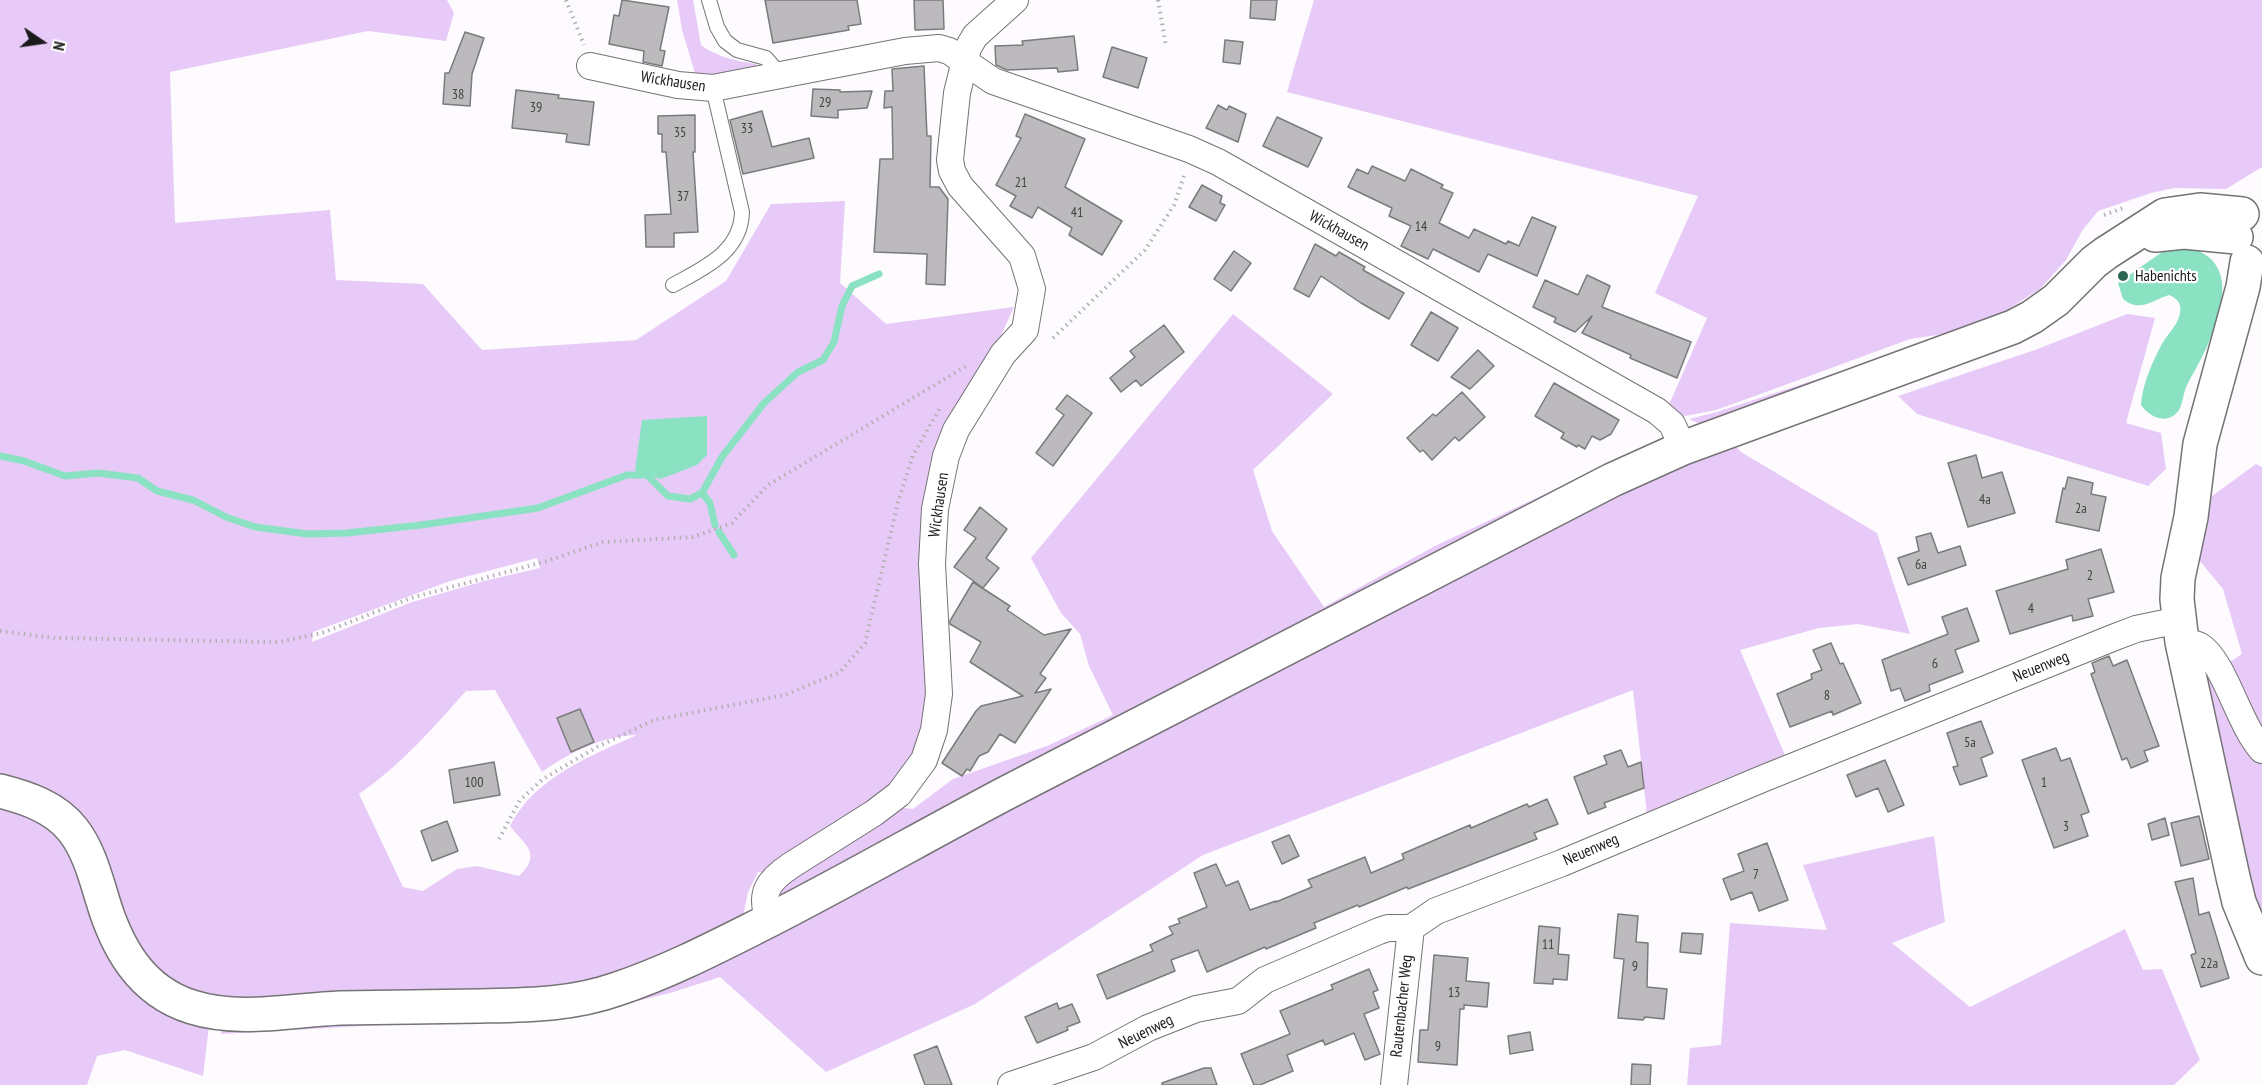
<!DOCTYPE html>
<html>
<head>
<meta charset="utf-8">
<style>
  body { margin:0 }
  #map { position:relative; width:2262px; height:1085px; overflow:hidden; background:#fdfbfe; font-family:"PT Sans Narrow",sans-serif }
  canvas { display:block }
  .north { position:absolute; left:12px; top:12px; width:60px; height:60px; -webkit-text-stroke:4px #fff; paint-order:stroke; rotate:103deg; font-size:16px; font-weight:700; line-height:24px; text-align:center; color:#1b1b1c }
  .north::after { content:''; display:block; margin:auto; width:21px; height:27px; background:#1b1b1c; clip-path:polygon(50% 0,100% 100%,50% 72%,0 100%) }
</style>
</head>
<body>
<div id="map">
<canvas width="2262" height="1085"></canvas>
<div class="north">N</div>
</div>
<script>
const c = document.querySelector('canvas').getContext('2d');
c.lineJoin = 'round';
function fill(path, color) { c.fillStyle = color; c.fill(path, 'evenodd'); }
function trace(path, color, width, dash) { c.strokeStyle = color; c.lineWidth = width; c.lineCap = dash ? 'butt' : 'round'; c.setLineDash(dash || []); c.stroke(path); }
function label(font, color, halo, rows, align = 'center') {
  c.font = font + ' "PT Sans Narrow",sans-serif'; c.lineWidth = 4.5; c.setLineDash([]); c.textBaseline = 'middle'; c.strokeStyle = halo; c.fillStyle = color; for (const [text, x, y, turn = 0] of rows) {
    c.save(); c.translate(x, y); c.rotate((+turn || 0) * Math.PI / 180); c.textAlign = isNaN(turn) ? turn : align; if (halo) c.strokeText(text, 0, 0); c.fillText(text, 0, 0); c.restore();
  }
}
fill(new Path2D(`
  M0 0H447L454 13 446 41 368 31 170 72 175 223 330 210 336 280 423 284 482 350 636 340 726 281 771 204 845 201 840 283 886 324 1014 307 981 379 940 456 929 693 915 758 892 789 763 873 758 872 748 892 742 921 595 986 277 1004 186 995 143 962 100 855 0 779ZM537 558 540 568 484 581 412 602 312 642 313 632 450 581ZM495 690 542 772C570 752 602 736 637 735 590 756 534 778 510 826 524 844 543 854 519 876L477 866 457 869 423 891 403 887 359 794C401 765 432 729 466 691Z
  M677 0H693L701 45C717 57 736 61 756 64L758 67 697 80 682 30Z
  M1314 0H2262V167L2226 189 2174 188 2151 193 2098 211 2082 231 2066 260 2041 288 2001 314 1951 333 1910 339 1755 396 1716 410 1685 416 1668 407 1707 318 1655 293 1698 196 1287 92Z
  M1233 314 1333 394 1253 470 1272 531 1324 607 1435 546 1657 441 1656 445 780 897 778 893 779 885 896 807 913 809 953 779 1047 746 1113 715 1089 666 1080 634 1061 613 1031 558Z
  M2127 314 2155 318 2126 423 2161 433 2166 469 2148 486 1917 414 1898 396 2035 350Z
  M1924 344 1713 425 1700 424 1689 419 1717 412Z
  M1731 441 1741 452 1877 533 1910 634 1858 624 1819 628 1740 650 1785 755 1715 783 1647 814 1633 690 1203 855 975 1004 826 1072 720 977 670 993 583 1014 530 1020 380 1025 221 1034 222 1028 568 1010 1604 494Z
  M2256 464 2262 467V932L2196 662 2225 665 2242 654 2223 589 2194 554 2212 496Z
  M0 802 44 824 68 849 92 900 209 1026 203 1076 125 1050 97 1056 87 1085H0Z
  M1934 836 1945 922 1892 943 1970 1007 2125 929 2143 970 2162 969 2200 1060 2174 1085H1687L1690 1048 1721 1045 1730 923 1827 930 1803 865Z`), '#e8caf8');
fill(new Path2D(`
  M2192 247C2201 252 2212 257 2217 267 2235 297 2204 356 2188 383 2182 393 2184 410 2173 416 2161 423 2148 415 2141 405 2142 385 2153 360 2163 342 2169 333 2178 324 2180 313 2182 304 2178 299 2169 295 2152 300 2140 313 2123 299L2118 283 2165 250Z
  M707 416V455L697 465 661 479 635 471 642 420Z`), '#8ae2c2');
trace(new Path2D(`
  M0 456 24 461 65 476 98 473 138 478 157 491 193 500 226 517 255 527 308 534 347 533 421 525 538 508 627 475H647L668 496 690 499 702 493 722 457 764 403 798 372 823 360 834 342 842 306 852 286 879 274
  M702 493 710 503 715 525
  M719 532 734 555`), '#8ae2c2', 7);
const building = new Path2D(`
  M622 0 669 7 660 50 665 51 662 66 643 62 644 51 609 44 614 15 619 16Z
  M765 0H857L861 24 848 26 849 30 773 43Z
  M914 0H943L944 29 915 30Z
  M1251 0H1277L1275 20 1250 18Z
  M465 32 484 38 472 74 470 106 443 104 445 73H449Z
  M1074 36 1078 70 1058 72 1057 68 1007 70 996 65 995 46 1023 45 1022 41Z
  M1225 40 1243 42 1240 64 1223 62Z
  M1112 47 1147 58 1138 88 1103 77Z
  M924 66 927 136H931L930 187H939L948 199 945 285 926 284 927 254 874 252 880 159H893L892 107 884 108 885 91H893L892 69Z
  M813 89 840 90V92L872 91 867 108 838 110V118L811 116Z
  M516 90 559 95 558 98 594 102 589 145 566 142 567 134 512 128Z
  M1218 105 1227 110 1229 106 1246 114 1238 142 1206 128Z
  M762 111 772 147 809 138 814 158 743 174 730 120Z
  M1025 114 1085 139 1065 187 1122 221 1102 255 1069 235 1072 228 1038 207 1032 218 1010 206 1016 196 996 185 1021 138 1016 136Z
  M695 115V152H693L698 232 674 233V247H646L645 215 671 214 666 152H662V134H658V116Z
  M1277 117 1322 138 1308 167 1263 146Z
  M1372 166 1405 181 1411 169 1443 185 1441 188 1453 193 1439 223 1469 238 1474 229 1506 244 1508 241 1519 246 1532 217 1556 227 1537 276 1488 254 1479 272 1433 249 1428 259 1401 246 1411 226 1389 216 1392 208 1348 187 1357 169 1368 174Z
  M1202 185 1222 196 1220 203 1225 205 1216 221 1189 207Z
  M1315 244 1336 256 1339 252 1365 267 1363 270 1404 293 1389 319 1361 303 1321 276 1309 297 1294 289Z
  M1234 251 1251 263 1231 291 1214 279Z
  M1587 275 1610 286 1602 307 1691 342 1677 378 1630 358 1631 355 1582 333 1592 316 1575 332 1554 322 1556 318 1533 307 1545 280 1578 295Z
  M1431 312 1458 328 1438 361 1411 345Z
  M1164 325 1184 352 1141 386 1136 380 1121 392 1110 378 1135 357 1130 351Z
  M1478 350 1494 366 1470 389 1451 377Z
  M1554 383 1619 420 1611 434 1600 440 1592 436 1585 449 1578 445 1577 447 1561 438 1564 433 1535 416Z
  M1462 392 1485 417 1459 441 1455 437 1432 460 1423 450 1420 452 1407 438 1433 414 1436 416Z
  M1067 395 1092 413 1053 466 1036 453 1064 415 1056 409Z
  M1976 455 1982 478 2002 472 2015 513 1968 527 1948 463Z
  M2068 477 2093 483 2091 494 2106 497 2099 531 2056 522 2063 488 2065 489Z
  M980 507 1007 529 986 558 999 568 983 588 954 567 976 538 964 530Z
  M1931 533 1938 553 1960 546 1966 565 1908 585 1898 558 1919 551 1916 537Z
  M2101 549 2114 592 2088 599 2093 616 2073 621 2072 615 2010 634 1996 591 2068 569 2066 560Z
  M973 582 1010 606 1007 610 1044 635 1071 629 1040 674 1046 678 1035 693 1051 689 1015 743 1000 734 988 752 979 756 970 771 967 769 962 776 942 763 976 711 981 706 1023 696 970 662 981 642 950 624V621Z
  M1967 608 1979 641 1955 650 1963 672 1929 685 1930 691 1905 701 1900 688 1891 691 1882 660 1948 634 1942 617Z
  M1831 643 1840 664 1843 663 1861 703 1833 715 1832 711 1790 727 1777 694 1812 679 1811 674 1822 670 1813 650Z
  M2109 656 2113 666 2127 660 2159 746 2144 751 2148 761 2131 768 2127 758 2122 760 2091 674 2095 672 2092 663Z
  M580 709 594 742 571 752 557 718Z
  M1981 721 1993 753 1981 758 1987 776 1960 785 1953 767 1958 766 1947 733Z
  M2056 748 2061 761 2070 758 2089 812 2081 815 2088 836 2054 848 2022 760Z
  M1621 750 1628 767 1641 762 1644 788 1604 803 1606 807 1588 814 1574 777 1607 764 1604 756Z
  M1885 760 1904 805 1888 812 1878 788 1856 797 1847 775Z
  M494 762 500 795 454 803 449 770Z
  M1547 799 1558 824 1534 833 1537 839 1408 889 1407 887 1359 907 1358 905 1314 923 1316 928 1266 949 1265 947 1207 972 1198 950 1171 960 1175 971 1107 999 1097 975 1153 951 1150 945 1173 934 1169 927 1180 923 1178 919 1207 907 1194 873 1216 864 1226 886 1238 881 1250 910 1276 901V902L1312 887 1308 880 1365 857 1371 873 1404 859 1402 854 1470 825 1471 828 1527 804 1529 807Z
  M2199 816 2209 859 2181 866 2171 823Z
  M2165 818 2169 835 2152 840 2148 824Z
  M447 821 458 851 432 861 421 831Z
  M1289 835 1299 856 1282 864 1272 842Z
  M1767 843 1788 900 1759 911 1752 892 1731 900 1723 879 1744 871 1738 854Z
  M2193 878 2199 915 2209 912 2229 978 2201 987 2191 955 2196 953 2175 882Z
  M1618 914 1638 916 1636 942 1648 943 1647 987 1667 989 1664 1019 1645 1017 1643 1020 1618 1018 1624 959 1614 958Z
  M1539 926 1560 928 1558 954 1569 955 1567 980 1553 979V984L1534 983Z
  M1682 933 1703 934 1701 954 1680 952Z
  M1434 955 1468 958 1466 981 1489 983 1487 1007 1464 1005V1009H1460L1457 1065 1418 1062 1420 1030H1428Z
  M1369 969 1378 990 1373 992 1379 1008 1364 1014 1380 1054 1365 1060 1354 1033 1325 1045 1323 1040 1287 1055 1293 1071 1260 1085H1254L1241 1054 1290 1034 1280 1011 1333 989 1331 985Z
  M1057 1003 1059 1009 1072 1004 1080 1022 1067 1027 1068 1030 1037 1043 1025 1017Z
  M1530 1032 1533 1050 1510 1054 1508 1036Z
  M937 1046 952 1085H925L914 1055Z
  M1632 1064 1651 1065 1650 1085H1631Z
  M1204 1068H1211L1217 1085H1162V1083Z`);
fill(building, '#bcbabd');
trace(building, '#7b7a7c', 1.5);
const lane = new Path2D(`
  M709 0 717 27 725 41 737 50 766 58 780 74
  M673 285C704 268 741 252 742 212L713 88`);
const street = new Path2D(`
  M590 66 678 85 713 88 905 51 939 48 949 51 993 81 1189 149 1218 162 1657 411 1672 424 1683 448
  M2182 642C2188 643 2195 643 2200 646 2224 661 2239 725 2262 750
  M769 920C759 893 768 881 790 866L874 813 899 794 924 760 934 730 939 694 932 564 935 509 946 456 956 430 1003 354 1025 330 1032 289 1022 256 960 186 952 171 950 160 957 93 968 48 975 36 1015 0
  M1011 1085 1094 1057 1148 1028 1196 1009 1238 1001 1265 980 1379 931 1388 928H1411L1436 911 1562 863 1762 779 2115 637 2136 629 2179 620
  M1394 1085 1411 928`);
const secondary = new Path2D(`
  M2155 235 2184 232 2236 237
  M2247 262 2243 287 2200 444 2191 517 2178 578 2177 599 2182 642 2233 877 2239 902 2262 958
  M0 791C27 798 55 807 73 830 88 849 95 875 102 898 116 946 140 991 192 1007 239 1022 292 1010 340 1008 386 1007 433 1007 480 1006 527 1005 572 1005 617 989 671 971 720 945 770 920 850 879 928 834 1008 792 1208 687 1410 584 1612 480L1683 448 2013 327 2032 317 2056 300 2094 262 2106 253 2165 215 2200 210 2242 214`);
trace(lane, '#757376', 16);
trace(street, '#757376', 28);
trace(secondary, '#757376', 36);
trace(new Path2D(`
  M566 0 584 45
  M1158 0 1166 46
  M2104 215 2123 208
  M1053 338 1145 250 1174 205 1185 173
  M0 631 56 638 279 642 322 633 411 598 547 561 603 542 693 537 732 523 768 485 968 365
  M499 839 520 800 543 779 597 747 654 720 785 695 840 672 865 643 898 502 913 455 940 408`), '#b1b0b2', 4, [1.5, 4.5]);
trace(lane, '#fff', 14);
trace(street, '#fff', 26);
trace(secondary, '#fff', 33);
for (const [x, y, r, color] of [
  [2123,276,6,"#286652"]
]) { const dot = new Path2D(); dot.arc(x, y, r, 0, 2 * Math.PI); c.fillStyle = color; c.fill(dot); trace(dot, '#fff', 2); }
label('14px', '#434344', null, [
  ["38",458,95],
  ["29",825,103],
  ["39",536,108],
  ["33",747,129],
  ["35",680,133],
  ["21",1021,183],
  ["37",683,197],
  ["41",1077,213],
  ["14",1421,227],
  ["4a",1985,500],
  ["2a",2081,509],
  ["6a",1921,565],
  ["2",2090,576],
  ["4",2031,609],
  ["6",1935,664],
  ["8",1827,696],
  ["5a",1970,743],
  ["100",474,783],
  ["1",2044,783],
  ["3",2066,827],
  ["7",1756,875],
  ["11",1548,945],
  ["22a",2209,964],
  ["9",1635,967],
  ["13",1454,993],
  ["9",1438,1047]
]);
label('16px', '#1b1b1c', '#fff', [
  ["Wickhausen",673,82,9],
  ["Wickhausen",1339,231,29],
  ["Wickhausen",939,505,-82],
  ["Neuenweg",2041,667,-22],
  ["Neuenweg",1591,850,-23],
  ["Rautenbacher Weg",1402,1006,-84],
  ["Neuenweg",1146,1032,-26]
]);
label('16px', '#1b1b1c', '#fff', [
  ["Habenichts",2135,276]
], 'left');
</script>
</body>
</html>
